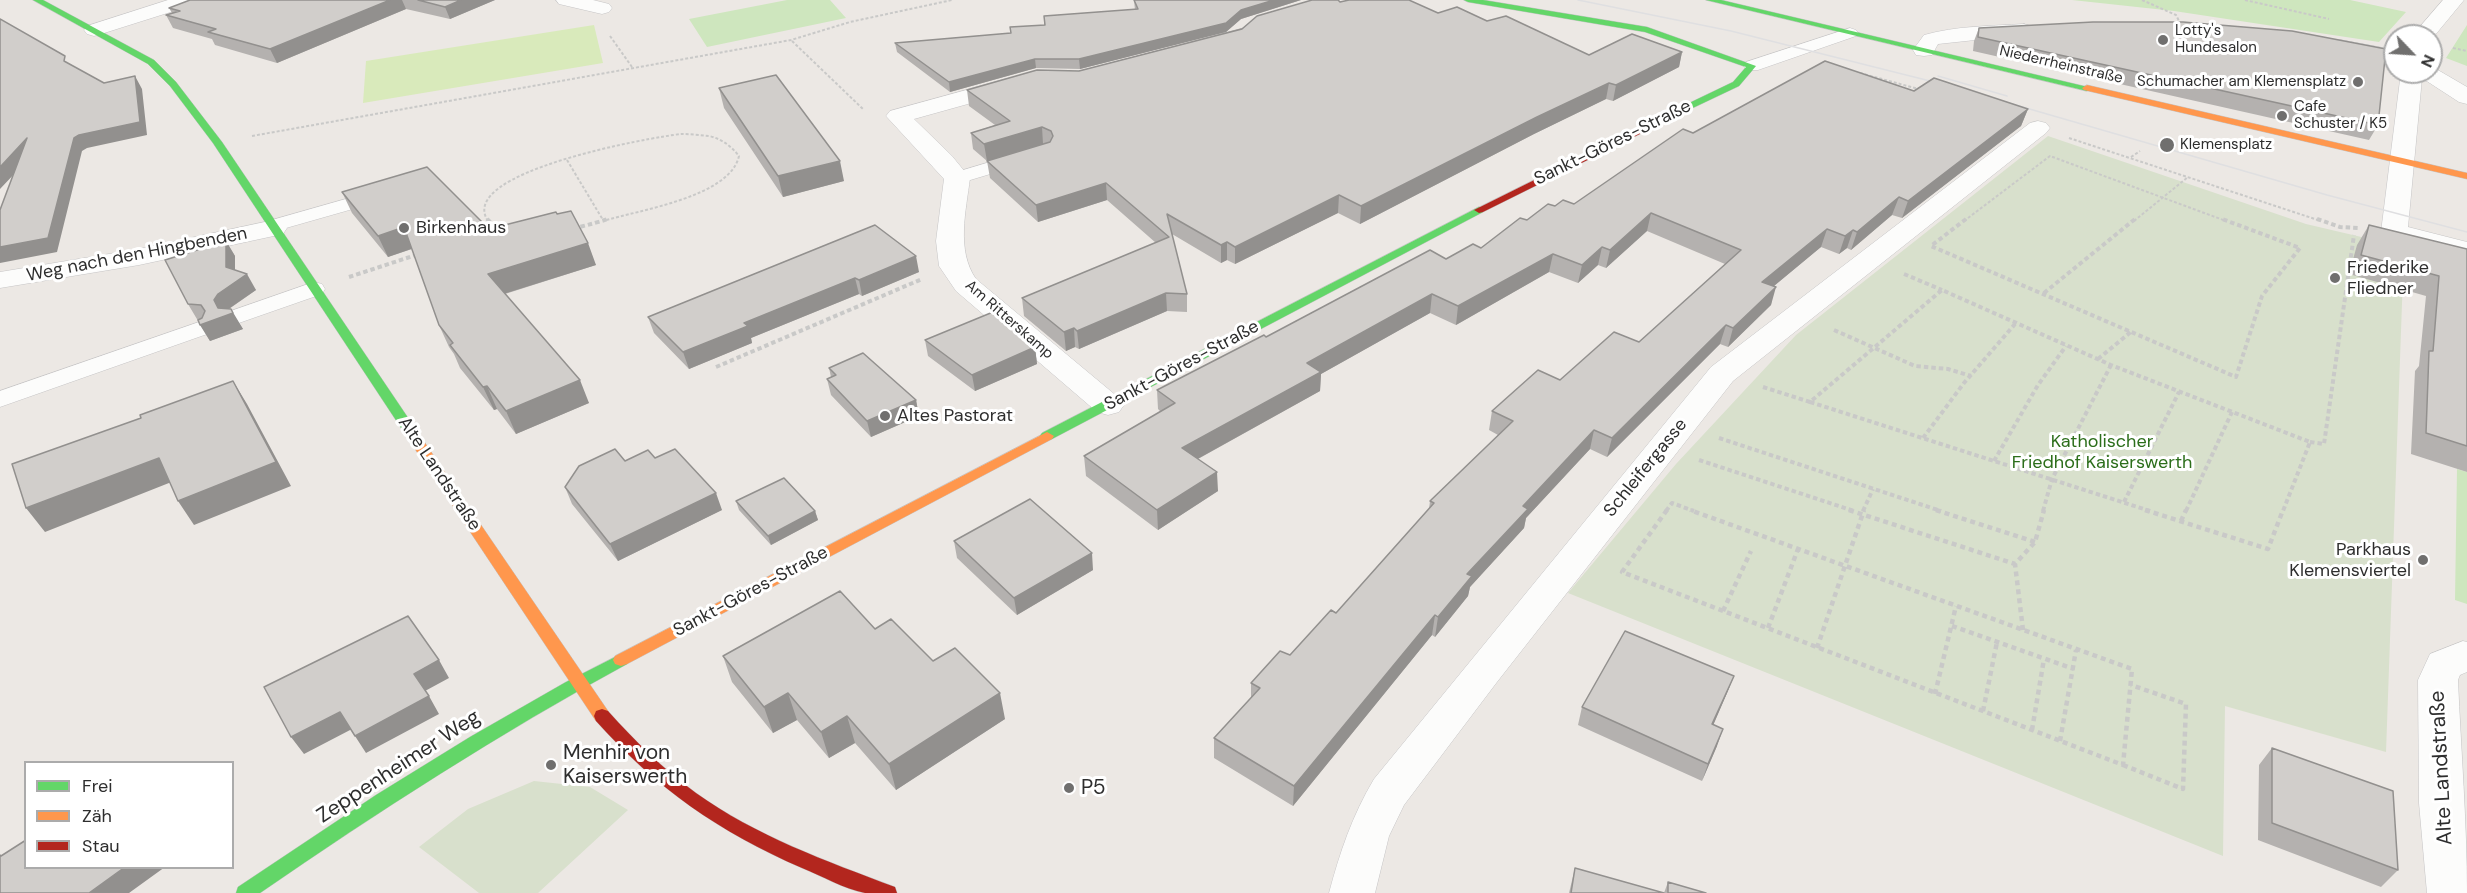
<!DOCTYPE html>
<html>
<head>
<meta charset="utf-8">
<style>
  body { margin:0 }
  #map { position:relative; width:2467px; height:893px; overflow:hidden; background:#ece8e4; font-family:"DM Sans",sans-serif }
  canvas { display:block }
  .legend { position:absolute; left:24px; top:761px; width:210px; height:108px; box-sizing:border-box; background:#fff; border:2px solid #ababab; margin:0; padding:8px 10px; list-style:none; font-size:18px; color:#2e2e2e }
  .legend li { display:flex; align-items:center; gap:12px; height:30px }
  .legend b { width:30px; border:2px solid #ababab }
  .north { position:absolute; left:2383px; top:24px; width:60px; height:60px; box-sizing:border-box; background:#fff; border:2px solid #ababab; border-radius:50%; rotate:115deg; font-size:16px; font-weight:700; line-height:24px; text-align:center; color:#2e2e2e }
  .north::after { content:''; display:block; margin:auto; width:21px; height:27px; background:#706f6e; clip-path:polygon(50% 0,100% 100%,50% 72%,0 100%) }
</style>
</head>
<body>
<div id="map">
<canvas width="2467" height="893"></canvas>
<ul class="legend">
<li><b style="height:8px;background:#63d668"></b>Frei</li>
<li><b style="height:8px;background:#ff974d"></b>Zäh</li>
<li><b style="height:8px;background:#b3261e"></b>Stau</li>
</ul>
<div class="north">N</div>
</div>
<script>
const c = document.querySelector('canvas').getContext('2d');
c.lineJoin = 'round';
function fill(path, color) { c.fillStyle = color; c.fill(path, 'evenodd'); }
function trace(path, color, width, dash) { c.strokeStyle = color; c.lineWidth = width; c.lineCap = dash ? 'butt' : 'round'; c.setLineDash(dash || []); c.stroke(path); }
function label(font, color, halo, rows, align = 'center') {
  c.font = font + ' "DM Sans",sans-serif'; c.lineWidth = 6; c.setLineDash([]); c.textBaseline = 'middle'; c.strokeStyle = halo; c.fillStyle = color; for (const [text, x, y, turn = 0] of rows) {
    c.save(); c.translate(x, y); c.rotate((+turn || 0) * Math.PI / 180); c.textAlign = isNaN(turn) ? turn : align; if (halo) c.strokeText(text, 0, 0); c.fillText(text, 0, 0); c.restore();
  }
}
fill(new Path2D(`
  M787 0H830L846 18 707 47 689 19Z
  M2072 0H2350L2406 12 2379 42 2174 11Z
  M2467 25V66L2446 58Z
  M2457 469 2467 472V604L2455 600Z`), '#cee6be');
fill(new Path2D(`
  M2048 136 2306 224 2404 247 2386 752 2225 706 2223 856 1568 593 1676 464 1796 335Z
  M534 781 590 787 628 810 538 893H479L419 847 468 809Z`), '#d8e0cc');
fill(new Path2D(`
  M594 25 603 63 363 103 366 61Z`), '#d9eabb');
const lane = new Path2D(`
  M1850 28 1856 30 1858 33 1856 36 1758 70H1746L1744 66 1746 62Z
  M1020 153 1027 155 1030 159 1027 163 957 184 950 182 947 178 950 174Z
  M381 189 388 191 391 195 388 199 272 232 265 230 262 226 265 222Z
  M314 282 322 284 325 289 322 294 236 324 228 322 225 317 228 312Z
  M202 321 210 323 213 328 210 333 0 407V391Z`);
const street = new Path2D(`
  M168 0H199L196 4 101 34 94 36 87 34 84 30 87 26Z
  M556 0H593L609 4 612 8 609 12 602 14 559 4Z
  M2443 0H2464L2431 40V36H2412Z
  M2024 24 2031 26 2034 30 2031 34 1938 44 1932 55 1924 56 1916 55 1913 50 1924 35C1956 26 1990 26 2024 24Z
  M2341 40 2395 50V64L2333 51 2330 46 2333 41Z
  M2431 66 2467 87V104L2459 102 2422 78 2408 227 2467 242V258L2385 238 2381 232 2401 72H2431Z
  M1010 78 1018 80 1021 85 1018 90 914 119 952 156 970 178C966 211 956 250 976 279L1119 398 1124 405 1119 412 1108 415 1097 412 956 291 939 266 936 241 944 179 886 116 890 111Z
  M2038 121 2046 123 2050 128 2046 133 1733 381 1497 682 1404 805 1389 836 1375 893H1329C1340 852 1352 816 1374 779L1711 367 2030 123Z
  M274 220 283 222 287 228 283 234 139 265 0 288V272L139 249Z
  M2463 641 2467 642V672L2460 675 2458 680C2461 751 2467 822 2467 893H2427L2419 803 2418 680 2430 654Z`);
const fast = new Path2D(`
  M33 0H43L154 60 176 82 222 142 423 440 425 443 423 446H413L213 143 170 86 148 64Z
  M1464 0H1483L1647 27 1756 66 1739 86 1659 124 1654 121 1656 119 1733 82 1746 67 1645 32 1468 2Z
  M1706 0H1721L2092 88 2087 91Z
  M1479 207 1483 208V212L1052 439 1047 440 1040 436 1042 433Z
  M621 654 627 656 629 660 627 664C500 733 379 811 260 893H236L238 887 376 795 470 737 566 682Z`);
const slow = new Path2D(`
  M2087 85 2467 173V179L2084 90 2082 88Z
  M1047 432 1054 436 1052 439 627 664 621 666 615 664 613 660 615 656Z
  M418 439 423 440 608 711 610 716 608 721 602 723 596 721 411 443Z`);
const jam = new Path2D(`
  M1659 118 1664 121 1662 123 1483 212 1479 213 1474 210Z
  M602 709 608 711C635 741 663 769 696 793 756 836 826 861 895 887L897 893C887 893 875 893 865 893 844 889 822 876 802 868 719 832 656 788 596 721L594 716 596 711Z`);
trace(lane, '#c5c4c5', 1);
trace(street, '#c5c4c5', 1);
trace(fast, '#c5c4c5', 1);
trace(slow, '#c5c4c5', 1);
trace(jam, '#c5c4c5', 1);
trace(new Path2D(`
  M2142 0 2176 15 2181 25
  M2245 0 2329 19
  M610 36 632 67
  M792 41 864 110
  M2453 48 2467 51
  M1860 73 1922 90
  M252 136 791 40 850 22 952 0
  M2069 138 2321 221
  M2131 157 2140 151
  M567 160 603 220
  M488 221C455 172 652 137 681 134 690 134 700 135 709 136 722 139 731 146 739 156 730 197 639 210 603 221
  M1964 221 2050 156 2226 221
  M2134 221 2188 177`), '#c9c9c8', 2, [3, 2]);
trace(new Path2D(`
  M487 219C513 246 576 229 608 219
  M1966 219 1931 246 2236 377 2262 296 2300 248 2222 219
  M2317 219 2340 227 2359 228
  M1904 274 1942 290
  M349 277 419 254
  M2044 293 2135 219
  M1834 330 1915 366 1948 369 1971 376
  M2098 359 2132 331
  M716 367 922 279
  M1763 387 1810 402
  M1719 438 1941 511
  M1923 438 1964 383 2015 324
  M2310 442 2324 444 2354 235
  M1699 460 1854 511
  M1994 461 2038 385 2066 346
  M2124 502 2179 392
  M1666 511 1672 503 1694 511
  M1863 511 1873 489
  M2043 511 2052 479 2111 365
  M2150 511 1810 402 1942 290 2111 365 2310 442 2283 511
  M2186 511 2232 412`), '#c9c9c8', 4, [4.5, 3]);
trace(new Path2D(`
  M1667 510 1622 572 2123 765 2132 669 1690 510
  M1849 510 2015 564
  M1936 510 2035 542
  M2145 510 2268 549 2283 510
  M2181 521 2186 510
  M1723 611 1751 551
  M1952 626 2074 669
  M1768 628 1798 549
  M2023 630 2015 564 2035 542 2044 510
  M1817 648 1864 510
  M1935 694 1956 606
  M1983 711 1997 642
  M2032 730 2044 659
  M2060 741 2076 650
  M2123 765 2183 789 2186 704 2131 685`), '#c9c9c8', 4.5, [5, 4]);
fill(lane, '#fcfcfb');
fill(street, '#fcfcfb');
fill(fast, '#63d668');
fill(slow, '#ff974d');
fill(jam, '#b3261e');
trace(new Path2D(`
  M1578 0 1731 31 1946 85
  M1938 76 2007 96
  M1995 99 2327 195 2467 232`), '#dfdfe1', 1.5);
fill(new Path2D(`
  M190 0H495L450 19 406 9 277 63 215 45 212 39 173 28 166 15 172 13 169 8Z
  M1134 0H1301L1241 19 1226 32 1080 69 1036 68 950 92 897 52 895 43 1011 33 1044 25V16L1135 10Z
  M1340 2 1438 13 1487 21 1589 55 1682 52 1679 67 1613 101 1606 99 1534 134 1360 224 1338 213 1235 264 1227 260 1221 263 1172 234 1187 294V312L1167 311 1079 349 1075 347 1066 351 1024 316 1022 298 1156 243 1107 200 1038 222 990 178 987 161 1034 147 987 161 973 149 971 133 995 125 969 106 967 90 1079 71Z
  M1979 28 2378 125 2369 140 1973 51 1974 41Z
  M719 88 844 181 783 197 724 108Z
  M1914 91 2028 109 2021 126 1902 218 1892 215 1851 250 1847 248 1839 254 1821 247 1774 286 1771 305 1728 347 1720 344 1607 457 1590 449 1526 518 1524 528 1470 587 1468 596 1435 637 1432 635 1293 806 1214 758V738L1251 698V683L1290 655 1336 613 1429 509 1430 501 1498 435 1489 430 1492 411 1560 380 1639 342 1725 264 1647 231 1606 268 1598 265 1578 283 1549 272 1456 325 1430 313 1321 374 1320 391 1198 459 1218 491 1158 530 1086 476 1084 456 1161 412 1158 409 1157 390 1266 337 1446 259 1481 248 1527 220 1555 206 1574 204 1693 133Z
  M342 192 489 229 557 214 596 265 505 294 589 403 516 434 497 409 494 410 460 368 454 354 449 347 439 325 412 249 388 257 352 213Z
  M875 225 919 272 862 296 859 294 751 338 752 343 689 369 654 333 648 317Z
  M2369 225 2467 249V472L2411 454 2415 371 2419 366 2426 296 2349 274 2357 245Z
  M226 241 235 256V270L256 290 229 309 243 329 210 341 188 304Z
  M925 340 1035 347 1037 364 975 391 928 356Z
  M829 368 916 400 919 416 871 437 831 395 827 379 831 377Z
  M655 458 722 510 618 561 572 504 565 487 625 461Z
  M736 501 815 511 818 520 771 545 739 510Z
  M954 541 1093 570 1017 615 957 558Z
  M875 629 933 661 1005 719 896 790 855 743 829 758 797 720 773 733 732 682 723 656Z
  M1734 676 1727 693 1713 725 1717 746 1702 781 1578 725 1582 707Z
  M2272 748 2398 870 2381 887 2258 840 2259 765Z
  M1575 868 1664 893H1569Z
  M1668 882 1706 893H1664Z`), '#b4b1af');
fill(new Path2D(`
  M390 0H402L406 9 277 63 270 49Z
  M461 0H495L450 19 445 7Z
  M1274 0H1301L1241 19 1226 32 1080 69 1079 59Z
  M1682 52 1679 67 1613 101 1616 85Z
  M1035 59 1036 68 950 92 949 82Z
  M135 76 142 89 147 135 87 148 82 151 57 252 0 263V247L74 138 79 135Z
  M1609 83 1606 99 1534 134 1360 224 1361 206 1537 117Z
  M2028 109 2021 126 1902 218 1908 201Z
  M1042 127 1043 144 987 161 984 144Z
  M27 138 35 152 0 189V167Z
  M840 161 844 181 783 197 778 176Z
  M1106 183 1107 200 1038 222 1036 205Z
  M1339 195 1338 213 1235 264V247Z
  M1899 197 1892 215 1851 250 1857 232Z
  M1651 213 1647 231 1606 268 1610 250Z
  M404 227 414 248 388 257 378 236Z
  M1827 229 1821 247 1757 300 1762 282Z
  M1853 230 1847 248 1839 254 1845 236Z
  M226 241 235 256V282L247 274 256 290 227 310 231 309 243 329 210 341 200 325 214 300 226 267Z
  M1227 242V260L1221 263V245Z
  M588 243 596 265 497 296 488 274Z
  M1602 247 1598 265 1578 283 1582 265Z
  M1553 254 1549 272 1456 325 1458 306Z
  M916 256 919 272 862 296 859 280Z
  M855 278 859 294 751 338 752 343 689 369 683 352 744 323Z
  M1776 287 1771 305 1728 347 1733 328Z
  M1166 293 1167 311 1079 349 1077 331Z
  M1432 294 1430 313 1321 374 1320 391 1183 467 1182 448 1307 363Z
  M1726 325 1720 344 1607 457 1612 438Z
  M1074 328 1075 347 1066 351 1064 332Z
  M1035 347 1037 364 975 391 972 375Z
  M580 380 589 403 516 434 506 411Z
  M233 381 247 404 291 486 194 525 178 501Z
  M487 386 497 409 494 410 483 387Z
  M916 400 919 416 871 437 867 421Z
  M1594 430 1590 449 1526 518 1524 528 1470 587 1468 596 1435 637 1438 617 1467 574 1523 506Z
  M159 458 174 481 45 532 26 508Z
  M1217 472 1218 491 1158 530 1157 510Z
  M716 493 722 510 618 561 610 544Z
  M815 511 818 520 771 545 768 536Z
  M1092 553 1093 570 1017 615 1014 598Z
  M1435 615 1432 635 1293 806 1294 786Z
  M439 660 449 678 425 691 414 674Z
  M1734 676 1727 693 1706 742 1712 724Z
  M788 693 797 720 773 733 764 707Z
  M1000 693 1005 719 896 790 889 764Z
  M429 696 439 714 366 753 355 736Z
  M340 712 352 729 304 754 291 737Z
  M847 716 855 743 829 758 821 732Z
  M1723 729 1717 746 1702 781 1708 764Z
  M125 867H165L129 893H89Z`), '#92908e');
const building = new Path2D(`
  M190 0H390L270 49 208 32 216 29 166 15 180 11 169 8Z
  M418 0H461L445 7Z
  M1134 0H1274L1241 10 1226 23 1079 59H1035L949 82 895 43 1011 33 1010 27 1045 25 1044 16 1138 9Z
  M1312 0H1338L1340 2 1349 0H1409L1438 13 1457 7 1487 21 1506 16 1589 55 1632 34 1682 52 1616 85 1609 83 1537 117 1361 206 1339 195 1235 247 1227 242 1221 245 1167 214 1187 294 1166 293 1077 331 1074 328 1064 332 1022 298 1169 237 1106 183 1036 205 987 161 1050 142 1053 136 1051 131 1042 127 984 144 971 133 1010 121 967 90 1037 70 1079 71 1242 29 1257 16Z
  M0 19 65 56 64 61 104 83 135 76 140 122 79 135 74 138 48 238 0 247V210L27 138 0 167Z
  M2093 22H2183L2292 31 2386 49 2378 125 1978 37 1979 28Z
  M1825 61 1914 91 1934 78 2028 109 1908 201 1899 197 1857 232 1853 230 1845 236 1827 229 1762 282 1776 287 1733 328 1726 325 1612 438 1594 430 1523 506 1528 509 1467 574 1472 576 1438 617 1435 615 1294 786 1214 738 1260 688 1251 683 1280 651 1290 655 1331 610 1336 613 1434 503 1430 501 1513 421 1492 411 1538 370 1560 380 1614 332 1639 342 1741 250 1651 213 1610 250 1602 247 1582 265 1553 254 1458 306 1432 294 1307 363 1321 372 1182 448 1217 472 1157 510 1084 456 1175 403 1157 390 1264 335 1266 337 1430 250 1446 259 1473 244 1481 248 1520 218 1527 220 1548 204 1555 206 1563 200 1574 204 1683 129 1693 133Z
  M776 75 840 161 778 176 719 88Z
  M427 167 489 229 556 212 557 214 571 211 588 243 488 274 580 380 506 411 487 386 483 387 450 345 453 343 439 325 404 227 378 236 342 192Z
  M875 225 916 256 859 280 855 278 744 323 748 326 683 352 648 317Z
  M2369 225 2467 249V446L2426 433 2429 351H2433L2439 276 2361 255Z
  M226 241V267L247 274 218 294 214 300 218 308 231 309 233 313 200 325 198 320 202 318 205 311 201 305 188 304 165 260Z
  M993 312 1035 347 972 375 925 340Z
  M863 353 916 400 867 421 827 379 836 375 829 368Z
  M233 381 276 462 178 501 159 458 26 508 12 464 141 418 140 415Z
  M615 449 625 461 648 450 655 458 675 449 716 493 610 544 565 487 579 466Z
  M784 478 815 511 768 536 736 501Z
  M1030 499 1092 553 1014 598 954 541Z
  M840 591 875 629 891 619 933 661 955 648 1000 693 889 764 847 716 821 732 788 693 764 707 723 656Z
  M408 616 439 660 414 674 429 696 355 736 340 712 291 737 264 687Z
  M1625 631 1734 676 1712 724 1723 729 1708 764 1582 707Z
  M2272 748 2393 791 2398 870 2272 823Z
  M26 840V867H125L89 893H0V855L1 856Z
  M1575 868 1664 893H1571Z
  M1668 882 1706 893H1668Z`);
fill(building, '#d1cecb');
trace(building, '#92908e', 1.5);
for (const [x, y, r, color] of [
  [2163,40,6,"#706f6e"],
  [2358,82,6,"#706f6e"],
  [2282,116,6,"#706f6e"],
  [2167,145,8,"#706f6e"],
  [404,228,6,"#706f6e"],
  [2335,278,6,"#706f6e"],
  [885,416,6,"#706f6e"],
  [2423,560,6,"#706f6e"],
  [551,765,6,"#706f6e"],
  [1069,788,6,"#706f6e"]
]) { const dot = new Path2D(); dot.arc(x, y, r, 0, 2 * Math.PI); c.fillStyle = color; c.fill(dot); trace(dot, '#fff', 2); }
label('15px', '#2e2e2e', '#fff', [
  ["Lotty's",2175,31],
  ["Hundesalon",2175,48],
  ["Schumacher am Klemensplatz",2346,82,"right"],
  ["Cafe",2294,107],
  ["Schuster / K5",2294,124],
  ["Klemensplatz",2180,145]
], 'left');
label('15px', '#2e2e2e', '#fff', [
  ["Niederrheinstraße",2061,65,13],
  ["Am Ritterskamp",1009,320,41]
]);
label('18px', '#2e2e2e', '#fff', [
  ["Sankt-Göres-Straße",1613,143,-26],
  ["Weg nach den Hingbenden",137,255,-11],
  ["Sankt-Göres-Straße",1182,366,-28],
  ["Schleifergasse",1646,468,-51],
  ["Alte Landstraße",439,474,56],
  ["Sankt-Göres-Straße",751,592,-28]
]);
label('18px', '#2e2e2e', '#fff', [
  ["Birkenhaus",416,228],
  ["Friederike",2347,268],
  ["Fliedner",2347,289],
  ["Altes Pastorat",897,416],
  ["Parkhaus",2411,550,"right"],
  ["Klemensviertel",2411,571,"right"]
], 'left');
label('18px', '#2c6e1b', '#fff', [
  ["Katholischer",2102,442],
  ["Friedhof Kaiserswerth",2102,463]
]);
label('21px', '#2e2e2e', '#fff', [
  ["Menhir von",563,753],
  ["Kaiserswerth",563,777],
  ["P5",1081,788]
], 'left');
label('21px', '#2e2e2e', '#fff', [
  ["Zeppenheimer Weg",399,767,-33],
  ["Alte Landstraße",2442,768,-93]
]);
</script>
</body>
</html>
